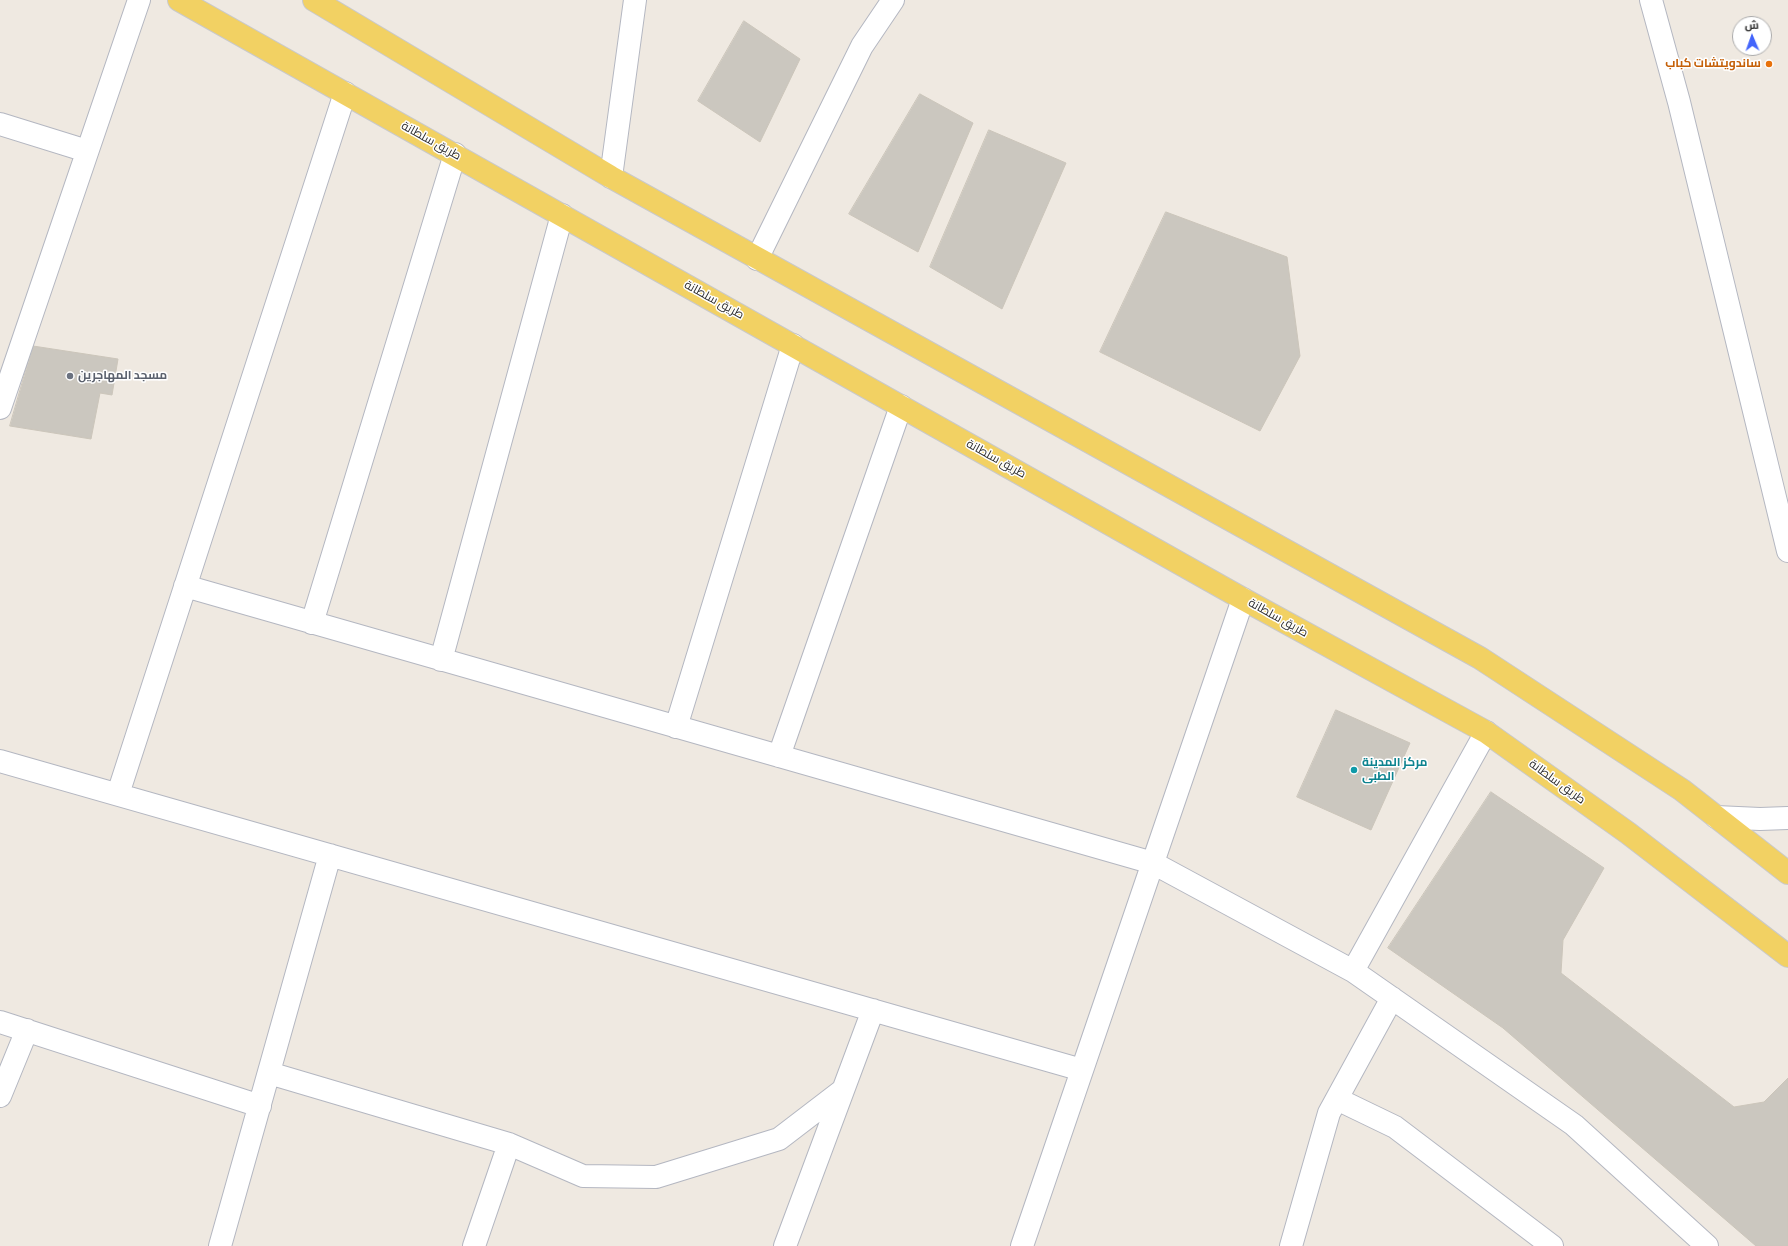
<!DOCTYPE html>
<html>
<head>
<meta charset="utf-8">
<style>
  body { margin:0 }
  #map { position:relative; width:1788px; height:1246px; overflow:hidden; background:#efe9e1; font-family:Manrope,Cairo,sans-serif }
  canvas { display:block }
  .north { position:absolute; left:1732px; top:16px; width:40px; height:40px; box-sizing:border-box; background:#fff; border:1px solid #ababab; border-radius:50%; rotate:358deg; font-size:11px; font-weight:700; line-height:16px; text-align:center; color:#2e2e2e }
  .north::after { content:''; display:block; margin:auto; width:14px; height:18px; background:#4264fb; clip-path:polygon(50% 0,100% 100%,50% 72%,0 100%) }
</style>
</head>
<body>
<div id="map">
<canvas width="1788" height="1246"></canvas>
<div class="north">ش</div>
</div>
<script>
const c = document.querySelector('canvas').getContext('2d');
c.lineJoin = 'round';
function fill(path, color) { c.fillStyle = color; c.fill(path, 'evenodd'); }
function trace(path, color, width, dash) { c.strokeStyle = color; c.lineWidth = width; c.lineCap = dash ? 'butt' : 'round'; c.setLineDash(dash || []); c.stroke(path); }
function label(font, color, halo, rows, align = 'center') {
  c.font = font + ' Manrope,Cairo,sans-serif'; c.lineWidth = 3; c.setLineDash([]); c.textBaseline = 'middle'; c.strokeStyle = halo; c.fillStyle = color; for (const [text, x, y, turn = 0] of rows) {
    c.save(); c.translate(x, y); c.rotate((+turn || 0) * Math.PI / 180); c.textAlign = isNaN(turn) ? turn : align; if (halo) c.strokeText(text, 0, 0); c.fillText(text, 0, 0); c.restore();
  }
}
const building = new Path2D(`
  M744 21 800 59 760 142 698 101Z
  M920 94 973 123 918 252 849 214Z
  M989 130 1066 163 1002 309 930 267Z
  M1166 212 1287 257 1300 356 1260 431 1100 352Z
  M33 346 118 359 112 395 100 393 91 439 10 426Z
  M1336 710 1410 743 1371 830 1297 797Z
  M1491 792 1604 868 1563 940 1561 973 1734 1107 1764 1102 1788 1078V1246H1756L1503 1028 1388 948Z`);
fill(building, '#cbc7bf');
trace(building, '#cbc5ba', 1);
const street = new Path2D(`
  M0 124 87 151
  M611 177 635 0
  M757 259 862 46 893 0
  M0 408 139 0
  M185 586 1153 863 1353 971 1574 1125 1707 1246
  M312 623 455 154
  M441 660 562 215
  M676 727 793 345
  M779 756 901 406
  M0 761 1082 1070
  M118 794 345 93
  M1353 971 1486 732
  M0 1022 260 1106
  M269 1073 509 1144 583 1176 656 1177 779 1139 843 1090
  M0 1096 27 1030
  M1337 1099 1395 1127 1552 1246
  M220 1246 330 855
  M474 1246 509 1144
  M785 1246 873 1010
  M1022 1246 1243 599
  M1291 1246 1329 1113 1392 998`);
const secondary = new Path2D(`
  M1651 0 1679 102 1788 551
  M1716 817 1760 819 1788 818`);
const primary = new Path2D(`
  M179 0 1243 599 1486 732 1628 833 1788 956
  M314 0 611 177 1480 658 1682 790 1788 873`);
trace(street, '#b4b7c1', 24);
trace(secondary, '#b4b7c1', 24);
trace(primary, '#c9c9c9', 24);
trace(street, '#fff', 22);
trace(secondary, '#fff', 22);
trace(primary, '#f2d163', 22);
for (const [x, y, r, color] of [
  [1769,64,4,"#e8710a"],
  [70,376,4,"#6b7280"],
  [1354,770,4,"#0f9aa8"]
]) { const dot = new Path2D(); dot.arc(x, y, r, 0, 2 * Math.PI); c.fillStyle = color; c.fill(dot); trace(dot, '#fff', 1.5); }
label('bold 12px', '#c56008', '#fff', [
  ["ساندويتشات كباب",1761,64]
], 'right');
label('12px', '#2e2e2e', '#fff', [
  ["طريق سلطانة",431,141,29],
  ["طريق سلطانة",714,300,29],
  ["طريق سلطانة",996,459,29],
  ["طريق سلطانة",1278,618,29],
  ["طريق سلطانة",1557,782,36]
]);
label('bold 12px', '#5b616d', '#fff', [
  ["مسجد المهاجرين",78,376]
], 'left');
label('bold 12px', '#0d838f', '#fff', [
  ["مرکز المدینة",1362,763],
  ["الطبی",1362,777]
], 'left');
</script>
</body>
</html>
